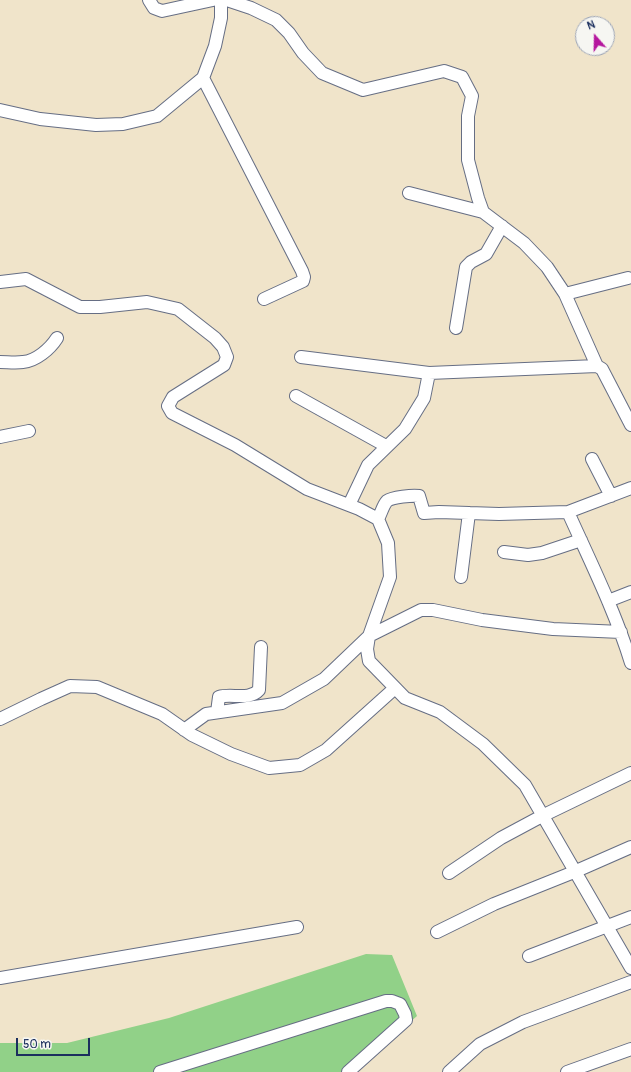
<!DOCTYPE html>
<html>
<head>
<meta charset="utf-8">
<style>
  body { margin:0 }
  #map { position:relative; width:631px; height:1072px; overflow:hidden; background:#f0e4ca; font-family:Pangolin,sans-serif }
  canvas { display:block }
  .north { position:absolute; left:575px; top:16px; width:40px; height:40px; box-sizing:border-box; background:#f6f6f2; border:1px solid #9ea6b7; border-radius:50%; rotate:340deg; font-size:11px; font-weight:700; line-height:16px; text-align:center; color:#1b2f5e }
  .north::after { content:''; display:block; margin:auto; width:14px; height:18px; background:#b5179e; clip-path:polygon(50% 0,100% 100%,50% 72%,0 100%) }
  .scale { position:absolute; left:16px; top:1038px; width:74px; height:18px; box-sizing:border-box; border:2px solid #1b2f5e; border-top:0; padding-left:5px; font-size:12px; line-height:14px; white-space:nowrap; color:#1b2f5e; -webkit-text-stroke:3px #f6f6f2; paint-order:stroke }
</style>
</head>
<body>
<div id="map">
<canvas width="631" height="1072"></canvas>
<div class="north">N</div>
<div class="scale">50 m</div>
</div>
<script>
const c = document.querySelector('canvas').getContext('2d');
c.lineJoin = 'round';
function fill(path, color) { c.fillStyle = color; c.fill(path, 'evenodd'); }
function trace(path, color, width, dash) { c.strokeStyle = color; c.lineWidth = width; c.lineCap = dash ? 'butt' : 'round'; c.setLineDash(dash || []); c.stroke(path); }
fill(new Path2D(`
  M366 954 392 955 417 1016 353 1072H0V1043H67L169 1018Z`), '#91d188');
const minor = new Path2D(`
  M149 0 154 8 162 11 213 0
  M227 0 251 8 276 20 289 33 303 53 322 73 363 90 444 71 462 77 472 96 468 116V160L478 198 483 212 524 243 547 267 565 294 597 366
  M203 78 302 271 304 277 303 281 264 299
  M0 110 40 119 96 125 123 124 157 116 203 78 215 46 221 18V0
  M409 193 483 212
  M0 282 26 279 80 307H100L147 302 178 309 215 338 223 347 227 357 224 365 173 397 168 406 172 413 235 445 307 489 359 509 378 519 388 543 390 577 369 636 367 649 369 661 405 698 440 712 483 744 525 785 631 968
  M565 294 628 278
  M456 328 466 267 471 262 486 254 502 226
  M301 357 429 373 424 398 405 429 368 465 349 505
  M0 362C7 362 16 363 23 362 36 361 50 349 57 338
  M429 373 597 366 602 369 631 425
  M296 396 386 446
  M0 437 29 431
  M592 459 611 496
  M568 512C590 561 615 611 631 663
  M378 519C381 514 383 505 387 501 392 497 413 495 419 496L424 513 439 512 499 514 568 512 631 488
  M504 552 528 555 542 553 581 540
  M461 577 469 513
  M608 601 631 592
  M217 712 219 697C231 693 249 701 259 690L261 647
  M0 719 41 699 70 686 97 687 162 714 192 735 231 754 269 768 300 765 326 750 395 688
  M184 730 206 714 282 703 324 679 369 636 421 610H433L482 620 553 629 621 632
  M449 873 501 838 542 816 631 773
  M437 932 494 904 574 872 631 847
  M529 956 631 917
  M0 978 297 927
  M160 1072 386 1001H392L400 1004 405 1014 406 1020 348 1072
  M449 1072 480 1044 523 1022 631 982
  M567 1072 631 1049`);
trace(minor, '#666e84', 14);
trace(minor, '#fff', 12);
</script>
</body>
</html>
